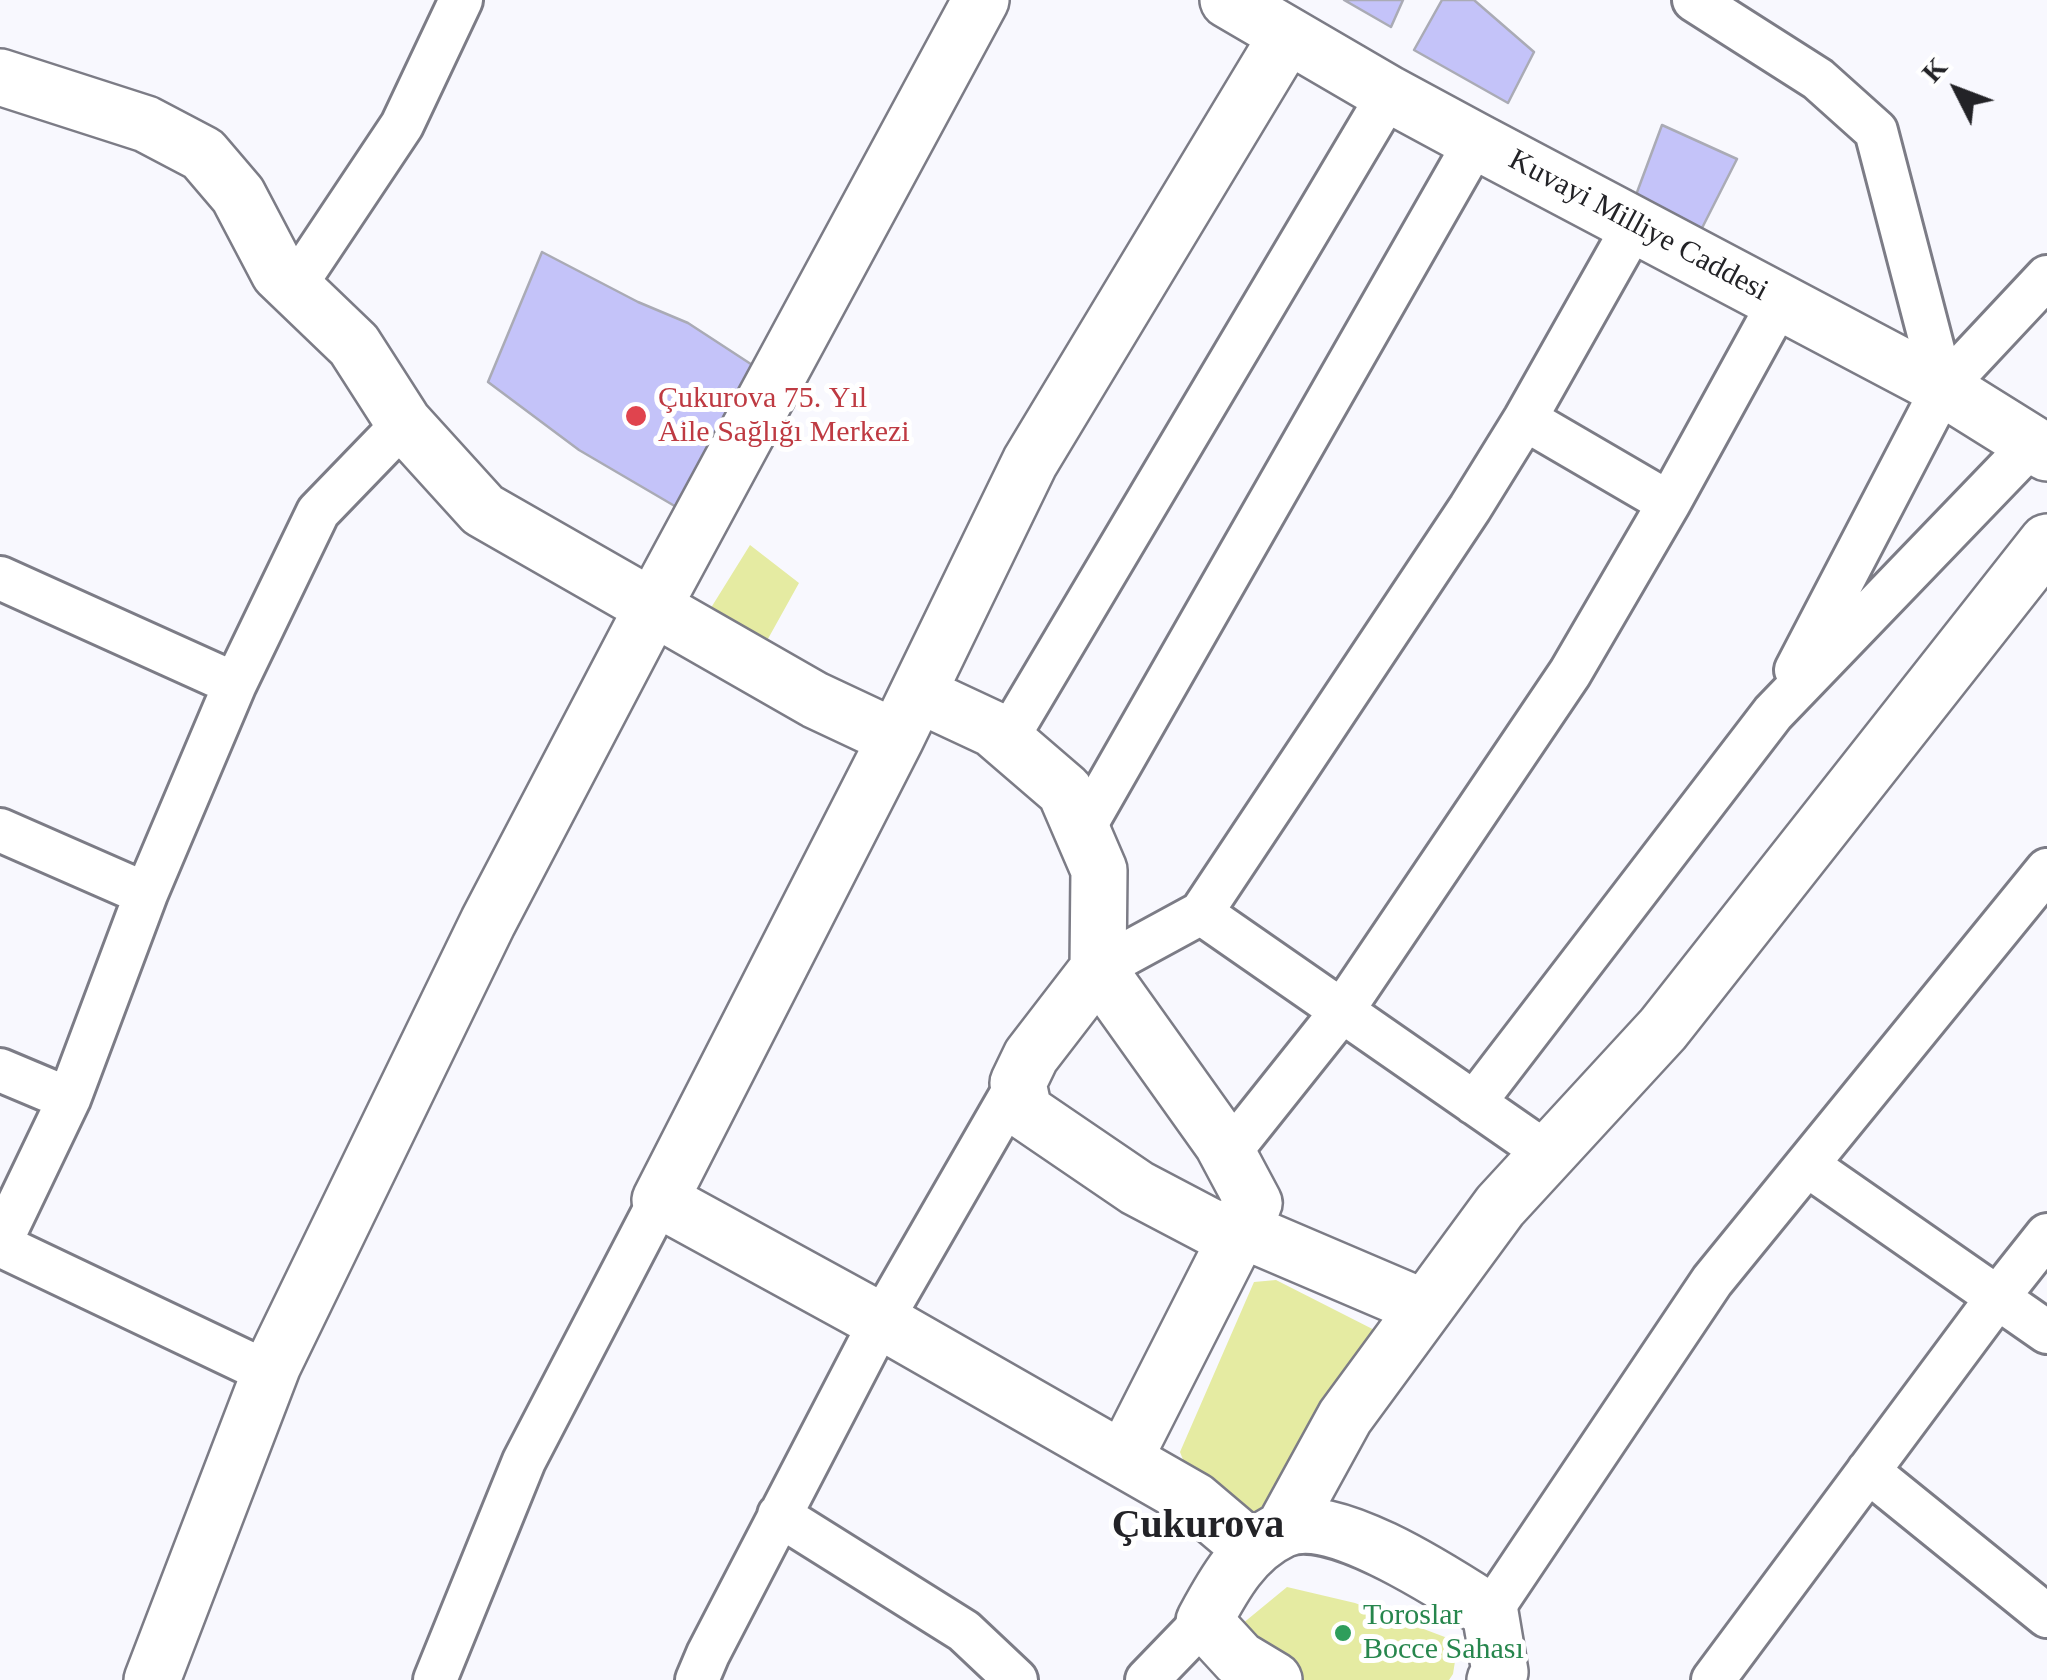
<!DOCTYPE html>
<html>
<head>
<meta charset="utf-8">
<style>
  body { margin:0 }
  #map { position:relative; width:2047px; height:1680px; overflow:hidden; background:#f8f8fe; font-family:"Times New Roman",serif }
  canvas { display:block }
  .north { position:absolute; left:1907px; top:40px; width:100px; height:100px; -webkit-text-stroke:8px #fff; paint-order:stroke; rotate:312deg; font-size:28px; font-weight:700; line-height:40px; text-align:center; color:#232327 }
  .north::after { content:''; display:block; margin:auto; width:35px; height:45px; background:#232327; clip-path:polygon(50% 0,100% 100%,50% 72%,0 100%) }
</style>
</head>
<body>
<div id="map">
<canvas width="2047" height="1680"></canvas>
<div class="north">K</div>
</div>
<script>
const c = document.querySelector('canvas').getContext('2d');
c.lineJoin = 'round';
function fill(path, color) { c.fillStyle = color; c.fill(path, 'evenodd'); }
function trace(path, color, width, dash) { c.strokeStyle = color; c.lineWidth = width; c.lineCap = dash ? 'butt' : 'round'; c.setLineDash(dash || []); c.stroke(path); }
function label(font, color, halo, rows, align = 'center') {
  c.font = font + ' "Times New Roman",serif'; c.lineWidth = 10; c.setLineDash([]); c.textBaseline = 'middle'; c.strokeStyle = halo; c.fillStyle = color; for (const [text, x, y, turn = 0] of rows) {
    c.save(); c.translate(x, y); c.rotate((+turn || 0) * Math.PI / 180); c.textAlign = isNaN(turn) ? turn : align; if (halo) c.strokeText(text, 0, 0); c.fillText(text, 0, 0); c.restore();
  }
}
fill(new Path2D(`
  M750 545 799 583 764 646 709 611Z
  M1276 1280 1400 1343 1266 1528 1189 1475 1180 1452 1254 1282Z
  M1287 1587 1355 1603 1458 1642 1453 1674 1449 1680H1299L1242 1624Z`), '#e5eba2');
const building = new Path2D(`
  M1344 0H1403L1391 27Z
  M1442 0H1474L1534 52 1508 103 1414 50Z
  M1662 125 1737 159 1700 232 1636 195Z
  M542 252 638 302 688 323 760 370 690 515 579 450 488 382Z`);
fill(building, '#c4c3f9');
trace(building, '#aaabb5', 2.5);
const street = new Path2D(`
  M1694 0 1818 79 1876 131 1943 388
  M294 287 402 125 461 0
  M1525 419 1669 503
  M0 578 235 684
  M1796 670 1943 388 2047 277
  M1006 740 1389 94
  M0 830 146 894
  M1082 831 1476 141
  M1201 913 1548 1154
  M1098 969 1201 913 1470 508 1525 419 1635 224
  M0 1070 69 1099
  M1474 1103 1773 713 2032 444
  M1228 1154 1342 1011 1570 673 1669 503 1780 301
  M1807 1165 2047 1332
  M0 1243 69 1099 146 894 235 684 318 512 404 423
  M0 1245 269 1373
  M1868 1471 2047 1616
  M779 1515 964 1631 1016 1680
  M1490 1612 1712 1281 2047 870
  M435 1680 524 1461 660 1200
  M697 1680 708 1654 881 1321 1018 1083
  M1147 1680 1204 1621
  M1713 1680 1997 1298 2047 1235`);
const secondary = new Path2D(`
  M1228 0 1389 94 1476 141 1943 388 2047 453
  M0 77 146 124 203 154 238 195 279 273 354 345 404 423 483 510 815 700 896 738
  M918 694 993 729 1065 791 1099 870 1098 969 1222 1143 1254 1203 1124 1459
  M1098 969 1031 1056 1018 1083 1024 1111 1137 1188 1213 1228 1240 1229 1425 1308
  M1284 1528 1345 1417 1500 1206 1663 1029 2047 542
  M1253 1550 1194 1500 881 1321 660 1200 896 738 1030 462 1287 36
  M152 1680 273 1365 488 922 653 607 981 0
  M1274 1680 1239 1659 1204 1621C1223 1586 1243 1548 1282 1530 1331 1507 1448 1585 1490 1612L1500 1672 1495 1680`);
trace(street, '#7c7c86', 48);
trace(secondary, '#7c7c86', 60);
trace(street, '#fff', 42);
trace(secondary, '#fff', 55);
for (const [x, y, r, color] of [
  [636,416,12,"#e0444e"],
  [1343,1633,10,"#2e9e5b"]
]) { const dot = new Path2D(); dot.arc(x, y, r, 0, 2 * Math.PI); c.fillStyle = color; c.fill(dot); trace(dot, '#fff', 4); }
label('30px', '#232327', '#fff', [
  ["Kuvayi Milliye Caddesi",1638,226,28]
]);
label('30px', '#be3a42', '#fff', [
  ["Çukurova 75. Yıl",658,399],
  ["Aile Sağlığı Merkezi",658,433]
], 'left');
label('30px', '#27864d', '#fff', [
  ["Toroslar",1363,1616],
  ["Bocce Sahası",1363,1650]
], 'left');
label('bold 40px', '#232327', '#fff', [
  ["Çukurova",1198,1527]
]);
</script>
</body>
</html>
